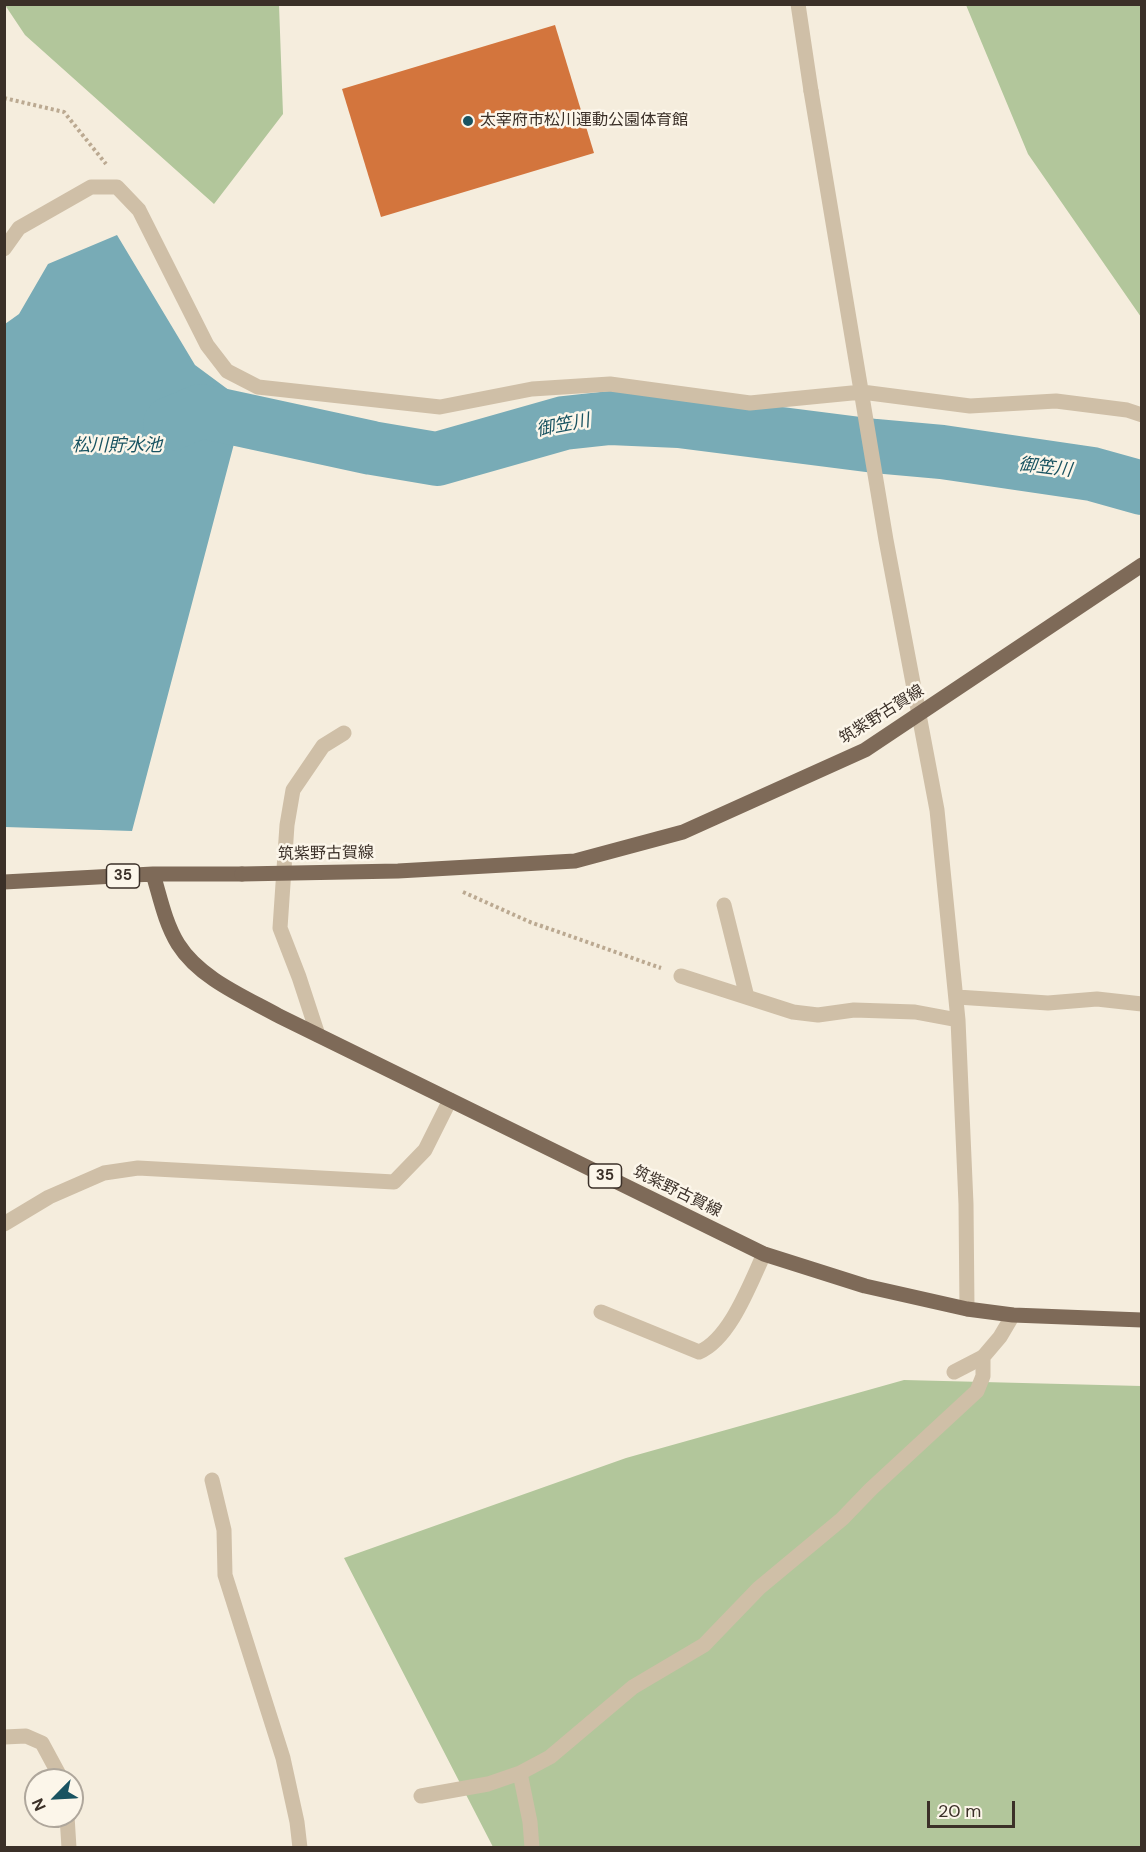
<!DOCTYPE html>
<html>
<head>
<meta charset="utf-8">
<style>
  body { margin:0 }
  #map { position:relative; width:1146px; height:1852px; overflow:hidden; background:#f5eddd; font-family:"DM Sans",sans-serif }
  canvas { display:block }
  .frame { position:absolute; inset:0; border:6px solid #3b3028; pointer-events:none }
  .north { position:absolute; left:24px; top:1768px; width:60px; height:60px; box-sizing:border-box; background:#fcf6ea; border:2px solid #afa79c; border-radius:50%; rotate:246deg; font-size:16px; font-weight:700; line-height:24px; text-align:center; color:#3b3028 }
  .north::after { content:''; display:block; margin:auto; width:21px; height:27px; background:#195361; clip-path:polygon(50% 0,100% 100%,50% 72%,0 100%) }
  .scale { position:absolute; left:927px; top:1801px; width:88px; height:27px; box-sizing:border-box; border:3px solid #3b3028; border-top:0; padding-left:8px; font-size:18px; line-height:21px; white-space:nowrap; color:#3b3028; -webkit-text-stroke:4px #fcf6ea; paint-order:stroke }
</style>
</head>
<body>
<div id="map">
<canvas width="1146" height="1852"></canvas>
<div class="frame"></div>
<div class="north">N</div>
<div class="scale">20 m</div>
</div>
<script>
const c = document.querySelector('canvas').getContext('2d');
c.lineJoin = 'round';
function fill(path, color) { c.fillStyle = color; c.fill(path, 'evenodd'); }
function trace(path, color, width, dash) { c.strokeStyle = color; c.lineWidth = width; c.lineCap = dash ? 'butt' : 'round'; c.setLineDash(dash || []); c.stroke(path); }
function label(font, color, halo, rows, align = 'center') {
  c.font = font + ' "DM Sans","Noto Sans JP",sans-serif'; c.lineWidth = 5; c.setLineDash([]); c.textBaseline = 'middle'; c.strokeStyle = halo; c.fillStyle = color; for (const [text, x, y, turn = 0] of rows) {
    c.save(); c.translate(x, y); c.rotate((+turn || 0) * Math.PI / 180); c.textAlign = isNaN(turn) ? turn : align; if (halo) c.strokeText(text, 0, 0); c.fillText(text, 0, 0); c.restore();
  }
}
fill(new Path2D(`
  M5 5H279L283 114 214 204 25 35Z
  M966 5H1141V317L1028 154Z
  M904 1380 1141 1386V1847H493L344 1558 626 1458Z`), '#b2c69b');
fill(new Path2D(`
  M117 235 195 365 245 402 132 831 5 827V324L19 314 48 264Z`), '#78abb6');
trace(new Path2D(`
  M170 424 201 411 372 448 437 459 564 423 610 418 679 421 875 446 942 452 1092 474 1142 488`), '#78abb6', 54);
fill(new Path2D(`
  M555 25 594 153 381 217 342 89Z`), '#d3753d');
trace(new Path2D(`
  M4 98 64 112 106 164
  M463 892 530 922 661 968`), '#bba991', 4, [3, 3]);
trace(new Path2D(`
  M798 4 811 91
  M601 1312 699 1352C730 1339 750 1284 764 1254
  M954 1372 983 1357
  M212 1480 224 1530 225 1575 283 1758 297 1822 300 1848`), '#cfbfa7', 15);
trace(new Path2D(`
  M811 91 886 540 937 810 958 1020 966 1204 967 1309
  M4 249 19 228 91 187H117L139 210 207 345 227 371 258 387 440 407 532 389 610 384 750 403 862 392 970 406 1056 401 1127 410 1142 415
  M724 905 747 997
  M681 976 793 1012 818 1015 854 1010 915 1012 958 1020
  M957 997 1048 1003 1097 999 1142 1004
  M318 1035 299 977 280 928 287 825 293 790 323 746 344 733
  M4 1224 49 1197 104 1173 138 1168 394 1182 425 1150 450 1100
  M4 1737 26 1736 42 1743 62 1780
  M520 1773 530 1822 532 1848
  M421 1796 488 1784 520 1773 550 1757 633 1687 704 1645 759 1588 842 1519 871 1489 977 1391 983 1376V1357L1000 1337 1013 1315
  M67 1816 69 1848`), '#cfbfa7', 15);
trace(new Path2D(`
  M153 874C160 897 165 923 178 944 200 979 245 997 279 1016L764 1254 865 1286 967 1309 1013 1315 1142 1320
  M4 882 153 874H242`), '#7e6a58', 15);
trace(new Path2D(`
  M242 874 398 871 575 861 683 832 865 750 1142 565`), '#7e6a58', 15);
for (const [x, y, r, color] of [
  [468,121,6,"#195361"]
]) { const dot = new Path2D(); dot.arc(x, y, r, 0, 2 * Math.PI); c.fillStyle = color; c.fill(dot); trace(dot, '#fcf6ea', 2); }
for (const [x, y, w] of [
  [123,876,33],
  [605,1176,33]
]) { const box = new Path2D(); box.roundRect(x - w / 2, y - 12, w, 24, 4.5); c.fillStyle = '#fcf6ea'; c.fill(box); trace(box, '#3b3028', 1.5); }
label('bold 15px', '#3b3028', null, [
  ["35",123,876],
  ["35",605,1176]
]);
label('16px', '#3b3028', '#fcf6ea', [
  ["太宰府市松川運動公園体育館",480,121]
], 'left');
label('16px', '#3b3028', '#fcf6ea', [
  ["筑紫野古賀線",882,715,-32],
  ["筑紫野古賀線",326,854,-1],
  ["筑紫野古賀線",677,1192,26]
]);
label('italic 18px', '#195361', '#fcf6ea', [
  ["御笠川",563,426,-11],
  ["松川貯水池",117,446],
  ["御笠川",1045,468,7]
]);
</script>
</body>
</html>
